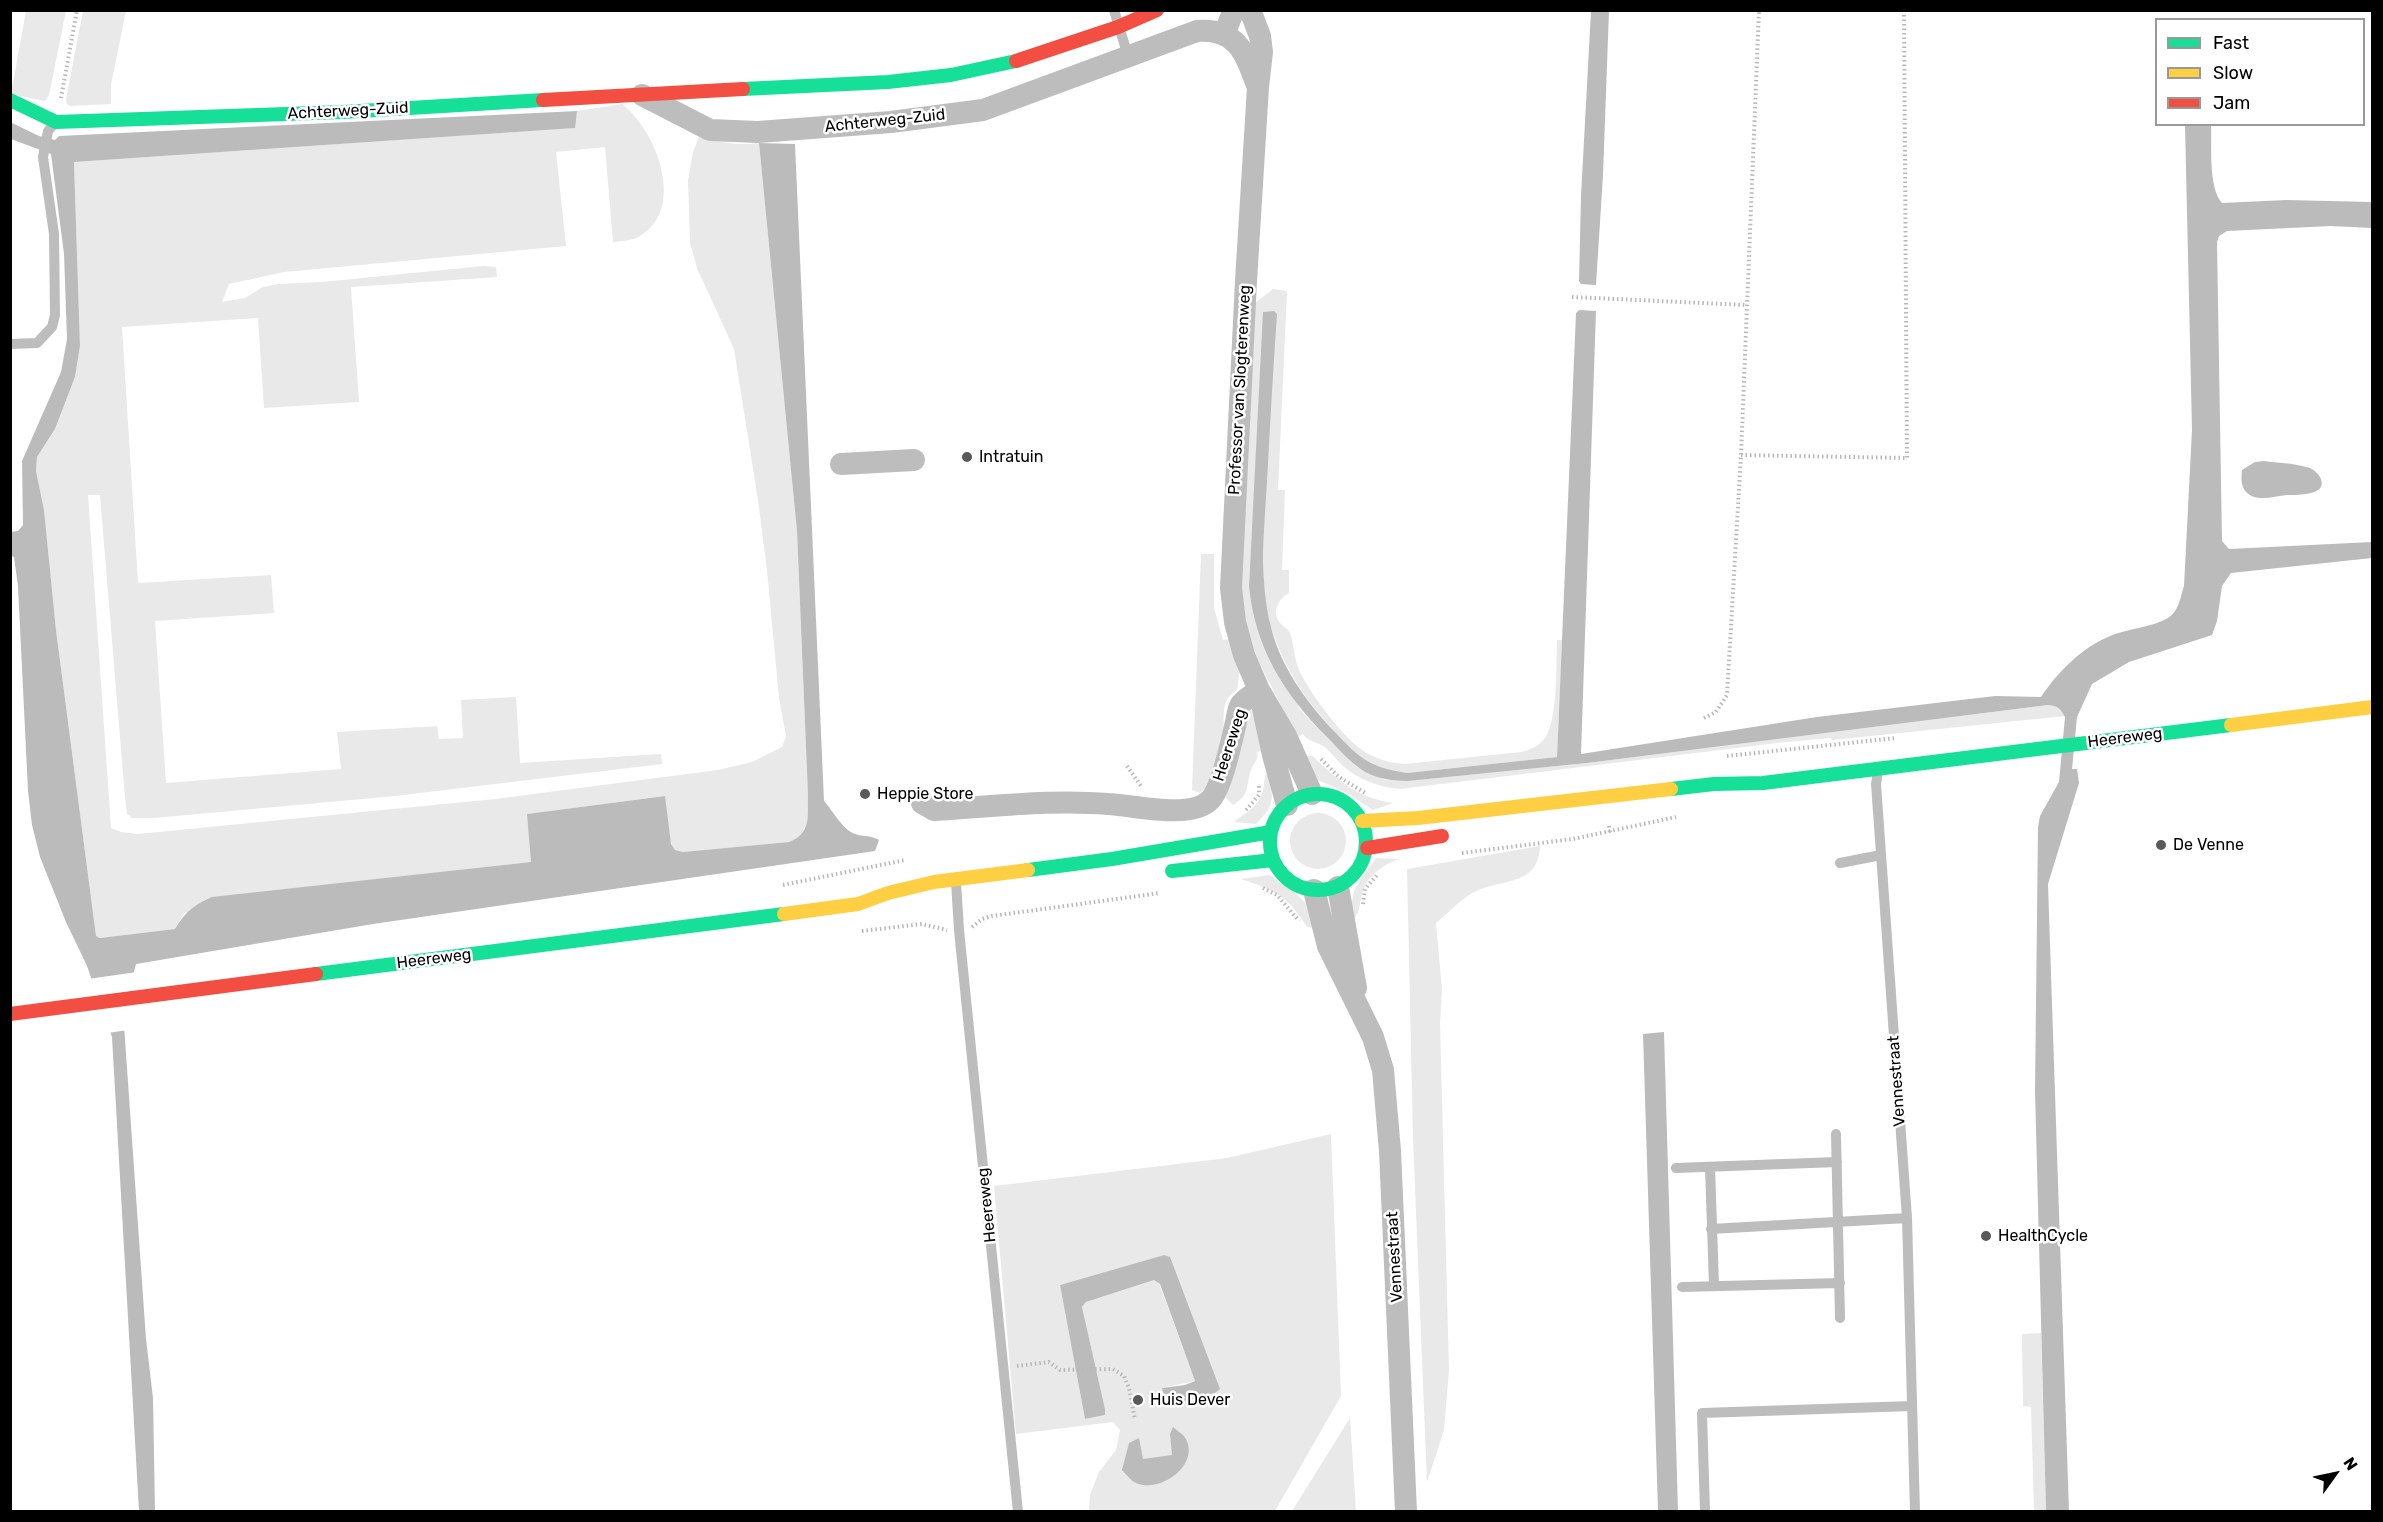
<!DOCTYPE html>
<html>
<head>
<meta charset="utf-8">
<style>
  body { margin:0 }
  #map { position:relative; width:2383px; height:1522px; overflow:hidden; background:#fff; font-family:Rubik,sans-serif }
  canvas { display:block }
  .frame { position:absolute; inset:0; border:12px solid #000; pointer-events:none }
  .legend { position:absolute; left:2155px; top:18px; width:210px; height:108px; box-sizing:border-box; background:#fff; border:2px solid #999; margin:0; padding:8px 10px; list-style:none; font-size:18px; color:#000 }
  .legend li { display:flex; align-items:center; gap:12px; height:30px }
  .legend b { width:30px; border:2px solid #999 }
  .north { position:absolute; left:2305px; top:1444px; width:60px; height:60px; -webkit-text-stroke:4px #fff; paint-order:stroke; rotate:57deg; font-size:16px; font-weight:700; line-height:24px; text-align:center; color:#000 }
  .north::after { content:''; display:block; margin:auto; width:21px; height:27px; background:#000; clip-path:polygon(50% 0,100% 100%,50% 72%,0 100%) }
</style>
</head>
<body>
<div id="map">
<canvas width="2383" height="1522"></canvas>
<div class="frame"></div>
<ul class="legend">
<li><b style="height:8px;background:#16e098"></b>Fast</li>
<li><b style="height:8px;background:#ffcf43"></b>Slow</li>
<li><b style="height:8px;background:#f24e42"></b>Jam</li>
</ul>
<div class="north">N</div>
</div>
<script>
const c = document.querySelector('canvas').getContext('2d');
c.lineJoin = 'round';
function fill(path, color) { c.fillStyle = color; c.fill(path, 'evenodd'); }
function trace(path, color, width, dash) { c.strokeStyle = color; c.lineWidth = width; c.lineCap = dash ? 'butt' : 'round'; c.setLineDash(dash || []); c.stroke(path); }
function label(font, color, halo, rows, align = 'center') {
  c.font = font + ' Rubik,sans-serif'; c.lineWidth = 5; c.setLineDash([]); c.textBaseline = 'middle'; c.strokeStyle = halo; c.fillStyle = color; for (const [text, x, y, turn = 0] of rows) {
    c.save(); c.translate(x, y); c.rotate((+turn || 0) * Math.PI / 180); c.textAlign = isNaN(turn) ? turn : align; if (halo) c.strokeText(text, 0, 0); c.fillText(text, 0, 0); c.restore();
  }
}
fill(new Path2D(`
  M26 11H66L49 95 45 101 11 94Z
  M83 11H126L111 85V104L70 106 67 104 66 99Z
  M622 104C656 130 687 208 640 236 632 241 622 241 613 242L605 147 556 152 566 246 284 272 229 284 222 302 245 298 263 287 278 284 322 282 483 266 496 267 497 277 351 287 359 402 264 408 258 318 122 327 138 583 271 575 274 613 155 621 166 783 341 769 337 732 437 726 439 739 463 738 461 700 516 697 520 763 661 754 662 764 395 796 154 818H132L127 814 125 798 100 495H88L111 828 121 832 138 834 495 799 718 770 752 762 782 747 786 736 779 698 767 570 758 500 734 349 697 268 690 242 688 180 693 152 699 137C720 142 738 146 759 143L797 531 808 796C807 817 812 834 789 842L683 852 675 850 671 845 664 796 528 814 531 862 381 879 184 913 175 929 100 938 96 936 56 630 44 510 36 471 37 457 55 429 75 377 80 346 74 162 574 128 577 111Z
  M1273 289 1287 291 1278 490H1285L1282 570H1289V593C1279 598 1273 610 1278 620 1281 626 1288 628 1290 633 1294 645 1294 658 1299 670 1309 692 1342 736 1362 750 1375 759 1389 763 1405 764L1521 752C1530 750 1539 746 1545 738 1558 721 1556 663 1557 640H1562L1557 757 1406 773C1393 771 1379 770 1367 762 1354 754 1344 742 1334 731 1306 701 1285 669 1272 630 1267 617 1266 603 1264 590V311L1249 586 1300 710 1357 767 1385 780 1408 781 1587 763 2048 705 2057 706 2065 716 1832 740 1831 738 1786 742 1400 789C1379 787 1359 780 1343 766 1336 760 1331 751 1323 746 1316 741 1308 742 1303 734L1297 737 1257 658 1245 623 1241 586 1255 303Z
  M1201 554H1214V608L1223 640 1229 639 1240 671 1237 690C1218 701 1226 719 1223 737 1221 748 1216 773 1210 783 1208 786 1203 790 1200 793L1192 790Z
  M1251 710 1264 749 1257 752C1259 760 1254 762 1251 770 1245 787 1251 794 1233 805L1225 797 1248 716Z
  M1306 756H1313C1337 780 1358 798 1393 803L1373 810 1347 793 1318 780Z
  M1267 772C1274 797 1276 804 1256 824L1234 822C1246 812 1259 807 1263 790 1264 784 1264 778 1267 772Z
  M1290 841a28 28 0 1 1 56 0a28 28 0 1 1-56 0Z
  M1540 846C1538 890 1496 877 1469 895 1457 903 1447 914 1436 923L1442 990 1440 1023 1449 1370 1444 1430 1427 1482 1413 1138 1407 869Z
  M1376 858 1400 859C1383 864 1367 876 1362 894 1359 903 1361 914 1352 920 1350 887 1358 883 1376 858Z
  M1269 875 1294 892 1310 907 1314 928 1307 927C1288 896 1274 890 1241 879Z
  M1331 1134 1341 1396 1275 1511H1089L1090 1495 1099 1472 1116 1450 1120 1430 1113 1422 1016 1434 994 1186 1227 1158ZM1164 1255 1219 1389 1215 1393 1166 1406 1162 1388 1195 1381 1159 1283 1154 1280 1086 1302 1082 1307 1105 1409V1415L1085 1419 1060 1285Z
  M2041 1333 2046 1511H2034L2031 1407 2023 1406 2022 1334Z
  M1350 1418 1356 1511H1292Z`), '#e9e9e9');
fill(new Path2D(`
  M1591 11H1609L1603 175 1596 285 1581 284 1579 281 1581 196Z
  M577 111 575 128 74 162 80 346 75 377 55 429 37 457 36 471 44 510 56 630 96 936 100 938 175 929C185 912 194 905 212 897L531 862 527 814 665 796 671 844 675 850 683 852 789 842C812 833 807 817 808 796L797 531 759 143 795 144 824 801C833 811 842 829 855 834 864 837 871 835 879 840L875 851 373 924 136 964 123 1011 146 1339 153 1398 155 1511H139L112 1037 87 966 66 922 40 857 32 825 28 791 18 586 14 557 11 556V532L18 531 23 525 22 461 61 372 67 339 64 254 51 154 11 139 10 122 39 136 55 140 59 136Z
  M2185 125H2211C2212 145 2208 188 2222 203L2286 200 2372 202V228L2331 226 2227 231 2219 236 2217 242 2222 541 2229 549 2372 542V558L2231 573 2222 586 2217 621 2212 635 2129 662 2092 684 2077 717 2072 769H2077L2079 783 2048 884 2069 1511H2046L2035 1091 2038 827 2040 816 2059 782 2065 717C2060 708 2058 706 2048 705L1587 763 1408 781C1365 781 1354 765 1327 737 1284 694 1255 648 1249 586L1263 312 1274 311 1277 314C1273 370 1270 426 1267 482 1264 530 1259 580 1271 627 1280 665 1305 700 1331 728 1358 756 1366 767 1407 773L1557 757 1576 313 1579 310 1596 311 1581 754 1817 717 1995 696 2041 697C2058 672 2081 648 2110 636 2127 629 2153 627 2168 618 2179 611 2180 598 2184 586L2192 430Z
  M2264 461C2277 463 2293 463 2306 467 2312 468 2317 472 2320 477 2330 496 2296 495 2287 495 2274 496 2257 503 2246 492 2241 486 2241 478 2242 470L2255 462Z
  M1664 1032 1678 1511V1512L1658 1511 1643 1034Z
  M1164 1255 1170 1257 1220 1389 1215 1393 1166 1406 1162 1388 1185 1385 1195 1381 1160 1284 1154 1280 1086 1302 1082 1307 1105 1409V1415L1085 1419 1060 1285Z
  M1173 1427C1176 1430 1181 1433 1184 1436 1203 1463 1161 1494 1136 1483 1131 1481 1126 1474 1122 1470L1129 1443 1139 1438 1143 1459 1172 1455 1170 1434Z`), '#bbb');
fill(new Path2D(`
  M137 972 126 1011 129 1030 107 1033 88 979Z`), '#fff');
trace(new Path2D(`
  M61 98 77 10
  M1572 297 1746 305
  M1741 455 1907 458 1904 10
  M1704 718 1716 712 1727 695 1741 455 1759 10
  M1727 756 1896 738
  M1321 759 1339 777 1367 794
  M1127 766 1141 786
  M1246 810 1259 795V786
  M1609 826 1610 833
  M1462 853 1573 839 1676 817
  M783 885 905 860
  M1263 888 1277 895 1299 921
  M1363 904 1365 889 1378 874
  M972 927 982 919 992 916 1160 893
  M862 931 922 924 947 930
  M1017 1366 1049 1362 1060 1370 1113 1369 1124 1376 1129 1388 1135 1420`), '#b8b8b8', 4, [1.5, 3]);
trace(new Path2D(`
  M1114 10 1128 56
  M10 344 37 343 52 327 55 315 54 234 43 157 48 131 54 124
  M1878 772 1876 784 1907 1218 1915 1512
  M1840 863 1881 855
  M956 882 959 930 1018 1512
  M1836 1134 1840 1318
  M1710 1167 1714 1286
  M1676 1168 1837 1162
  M1711 1229 1907 1218
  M1682 1287 1840 1283
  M1705 1512 1702 1413 1912 1406`), '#bdbdbd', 10);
trace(new Path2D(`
  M1250 10 1260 36 1262 52 1258 87 1246 281 1231 588 1235 622 1244 655 1259 690 1286 736 1312 794
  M1224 34 1234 10
  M642 95 710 130 758 132 891 122 983 110 1197 31C1237 28 1245 53 1257 85
  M841 464 914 460
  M1263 709 1273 755 1287 805
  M922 803 934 810C991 807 1051 799 1108 804 1133 805 1190 820 1210 800 1222 788 1232 739 1236 722 1237 717 1238 709 1241 704 1245 699 1253 694 1259 690
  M1338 887 1356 988
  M1314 890 1328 946 1373 1037 1383 1070 1390 1151 1406 1512`), '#bdbdbd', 22);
trace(new Path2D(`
  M743 89 888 82 951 75 1016 61
  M10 100 56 122 343 112 543 100
  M1671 789 1714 784 1763 783 2231 725
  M1270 842a48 48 0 1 1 96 0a48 48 0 1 1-96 0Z
  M1028 870 1112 859 1271 832
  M1172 871 1273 860
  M316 974 784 914`), '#16e098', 14);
trace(new Path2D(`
  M2231 725 2372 707
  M1362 821 1418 818 1671 789
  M784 914 858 904 888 893 934 882 1028 870`), '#ffcf43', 14);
trace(new Path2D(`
  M1016 61 1118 27 1157 10
  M543 100 743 89
  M1367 848 1442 836
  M10 1014 316 974`), '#f24e42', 14);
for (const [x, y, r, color] of [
  [967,457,6,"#595959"],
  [865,794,6,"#595959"],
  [2161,845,6,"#595959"],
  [1986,1236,6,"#595959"],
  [1138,1400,6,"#595959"]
]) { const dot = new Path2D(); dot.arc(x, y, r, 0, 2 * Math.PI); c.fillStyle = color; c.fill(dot); trace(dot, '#fff', 2); }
label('16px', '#000', '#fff', [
  ["Achterweg-Zuid",348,111,-3],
  ["Achterweg-Zuid",885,121,-6],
  ["Professor van Slogterenweg",1240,390,-87],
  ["Heereweg",2125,738,-7],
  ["Heereweg",1230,745,-72],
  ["Heereweg",434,959,-7],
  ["Vennestraat",1897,1081,-94],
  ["Heereweg",987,1205,-96],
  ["Vennestraat",1395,1257,-93]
]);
label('16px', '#000', '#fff', [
  ["Intratuin",979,457],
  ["Heppie Store",877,794],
  ["De Venne",2173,845],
  ["HealthCycle",1998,1236],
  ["Huis Dever",1150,1400]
], 'left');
</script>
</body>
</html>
